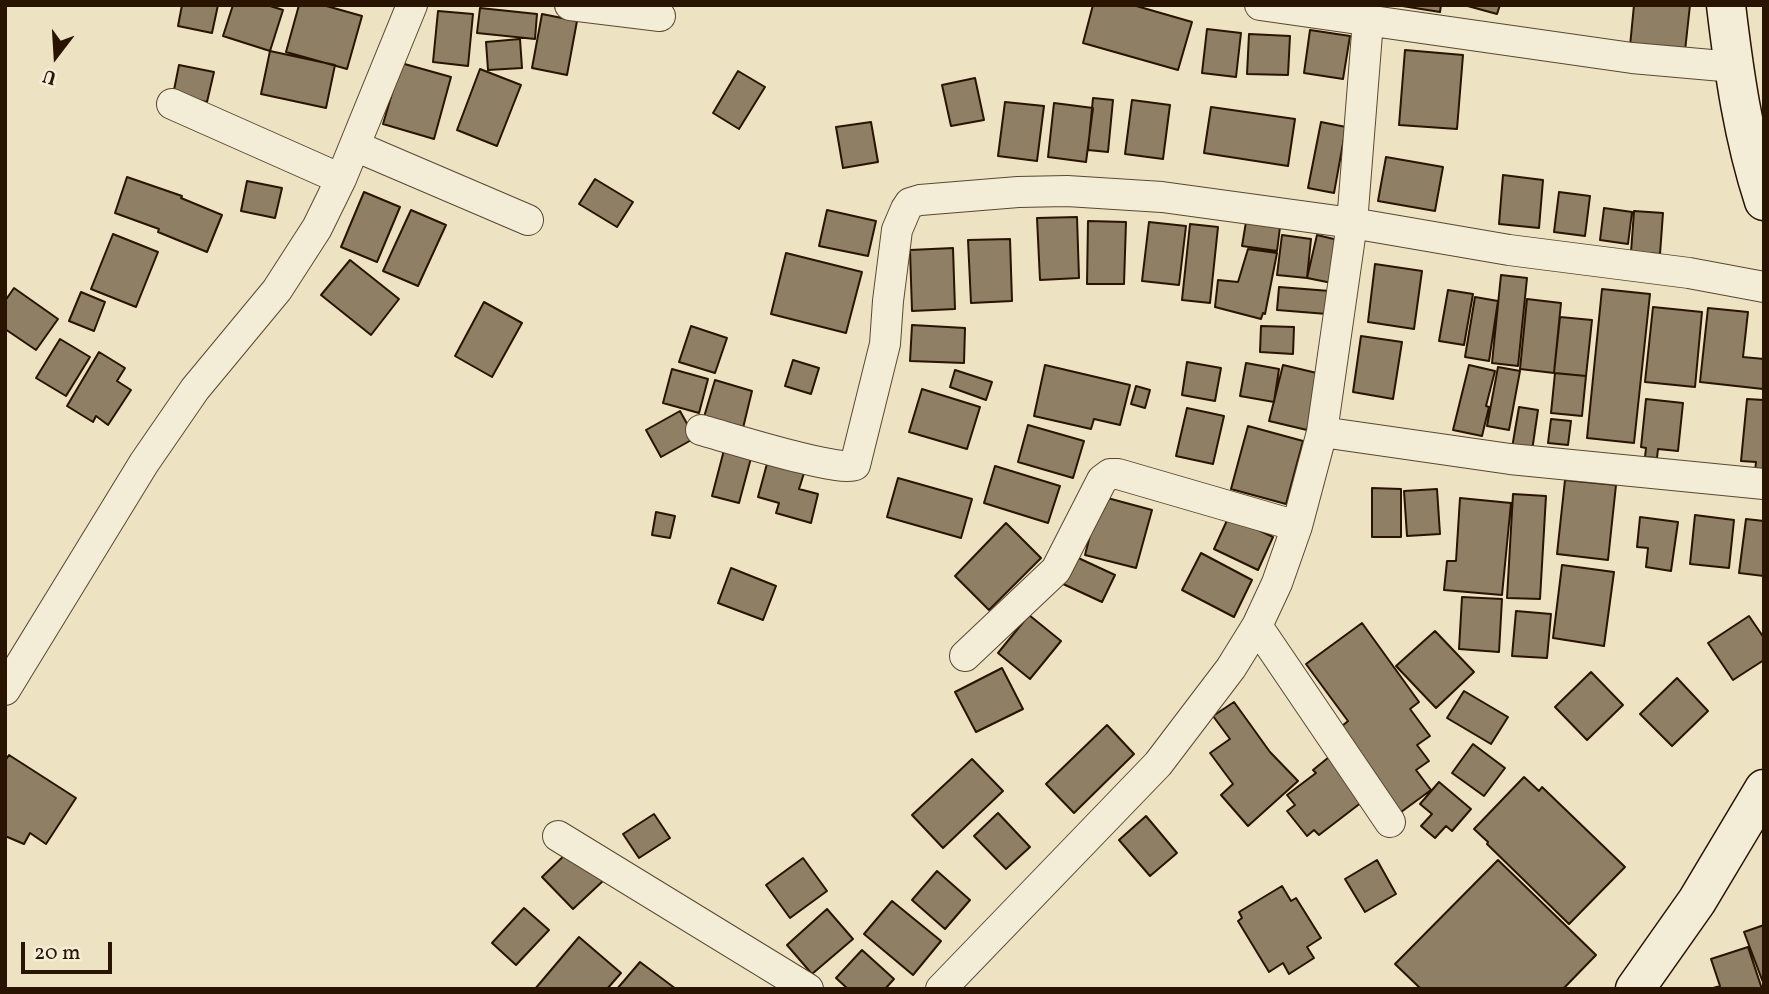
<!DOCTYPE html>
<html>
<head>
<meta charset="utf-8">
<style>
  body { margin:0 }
  #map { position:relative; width:1769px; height:994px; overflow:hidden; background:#ede2c2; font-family:Vollkorn,serif }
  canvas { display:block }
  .frame { position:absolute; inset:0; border:7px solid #281400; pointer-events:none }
  .north { position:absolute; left:21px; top:21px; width:70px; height:70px; -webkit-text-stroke:5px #f3ecd7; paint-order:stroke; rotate:197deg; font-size:19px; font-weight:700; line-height:28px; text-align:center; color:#281400 }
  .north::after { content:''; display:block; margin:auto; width:24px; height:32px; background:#281400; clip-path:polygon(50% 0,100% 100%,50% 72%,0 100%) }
  .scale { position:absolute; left:21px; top:942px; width:91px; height:32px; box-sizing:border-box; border:4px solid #281400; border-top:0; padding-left:9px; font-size:21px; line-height:24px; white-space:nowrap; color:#281400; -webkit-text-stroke:5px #f3ecd7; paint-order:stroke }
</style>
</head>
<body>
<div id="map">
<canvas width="1769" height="994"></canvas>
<div class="frame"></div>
<div class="north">U</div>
<div class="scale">20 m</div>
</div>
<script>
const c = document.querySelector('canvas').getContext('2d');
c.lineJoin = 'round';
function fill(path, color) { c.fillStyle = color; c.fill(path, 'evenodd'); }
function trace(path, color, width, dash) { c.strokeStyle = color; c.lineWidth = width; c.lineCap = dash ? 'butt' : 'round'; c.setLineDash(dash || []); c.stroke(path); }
const building = new Path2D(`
  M182 5H218L212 33 178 26Z
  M233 5H267L283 10 270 51 223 36Z
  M299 5H323L362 16 347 69 286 52Z
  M1093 5H1133L1192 22 1178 70 1083 43Z
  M1396 5H1441L1440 12Z
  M1464 5H1500L1497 14Z
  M1634 5H1690L1685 51 1630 46Z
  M480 8 537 14 535 39 477 33Z
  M438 11 473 14 468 66 433 62Z
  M542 14 577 21 567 75 532 68Z
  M1207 29 1241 33 1236 77 1202 73Z
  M1310 30 1350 36 1343 79 1304 73Z
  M1249 34 1290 36 1288 75 1247 74Z
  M520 39 522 68 488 70 486 42Z
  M1405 50 1463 55 1457 129 1399 125Z
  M270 51 335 65 326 108 261 94Z
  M401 63 451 77 434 139 383 124Z
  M179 65 214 72 207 102 173 95Z
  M480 69 521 85 497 146 457 130Z
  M738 71 765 87 739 129 713 113Z
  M975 78 984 120 951 126 942 85Z
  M1093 98 1113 100 1108 152 1088 150Z
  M1132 100 1170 105 1163 159 1125 154Z
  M1005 102 1044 106 1037 161 998 156Z
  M1054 103 1093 108 1086 162 1048 157Z
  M1211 107 1295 119 1288 166 1204 153Z
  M871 122 878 162 843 168 836 127Z
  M1321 122 1346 127 1334 193 1308 188Z
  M1386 157 1443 167 1435 211 1378 201Z
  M1503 175 1543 180 1539 228 1499 224Z
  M127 177 182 196 181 198 222 215 207 252 158 232 159 229 115 213Z
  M595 179 633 202 617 227 579 204Z
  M247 181 282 188 275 218 241 211Z
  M364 192 400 207 377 262 341 247Z
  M1559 192 1590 196 1585 236 1554 232Z
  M1604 208 1632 212 1628 244 1600 240Z
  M411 210 446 225 418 286 383 271Z
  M827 210 876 221 868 256 819 246Z
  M1634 211 1663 213 1660 254 1631 252Z
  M1077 217 1079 278 1040 280 1037 218Z
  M1088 221 1126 222 1124 284H1087Z
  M1149 222 1186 226 1179 285 1142 281Z
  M1246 222 1280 227 1277 251 1242 246Z
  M1190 224 1218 227 1210 303 1182 300Z
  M113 234 158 252 136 307 91 289Z
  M1282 235 1311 239 1307 278 1277 275Z
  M1317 235 1342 241 1332 283 1307 278Z
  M1010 239 1012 301 971 303 968 240Z
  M953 248 955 309 912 311 910 250Z
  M1248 249 1277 253 1265 314 1263 313 1261 319 1215 307 1218 280 1238 282Z
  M786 253 862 272 846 333 771 314Z
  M350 260 399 299 371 335 321 295Z
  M1375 264 1422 271 1414 329 1368 322Z
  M1501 275 1527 278 1518 366 1492 363Z
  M1279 287 1330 291 1327 314 1277 310Z
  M14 288 58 319 36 350 5 329V301Z
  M1602 289 1650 294 1634 443 1587 438Z
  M1448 290 1473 294 1464 345 1439 341Z
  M81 292 105 302 94 331 69 321Z
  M1475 297 1498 301 1489 361 1465 357Z
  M1527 299 1561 303 1554 373 1520 369Z
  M484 302 522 323 492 377 455 356Z
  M1653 307 1702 312 1695 387 1645 382Z
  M1708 308 1748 312 1743 357 1764 359 1763 389 1700 382Z
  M1560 317 1592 320 1586 376 1554 373Z
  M912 325 965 328 964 363 910 361Z
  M691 326 727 338 715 373 679 362Z
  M1261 326 1294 327 1293 354 1260 352Z
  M1361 336 1402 342 1393 399 1353 392Z
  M60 339 90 357 66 396 36 378Z
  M99 352 125 368 117 381 131 390 108 425 96 416 93 422 67 406Z
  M793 360 819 368 811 394 785 386Z
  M1187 362 1221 368 1215 401 1182 395Z
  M1246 363 1279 369 1274 402 1240 396Z
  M1045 365 1130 385 1120 425 1094 419 1091 429 1034 416Z
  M1283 365 1321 374 1307 430 1269 421Z
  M1469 365 1495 371 1486 406 1489 407 1482 436 1453 430Z
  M1498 367 1520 371 1509 430 1487 426Z
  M672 369 708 379 699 413 663 403Z
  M955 370 992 382 986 400 950 387Z
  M1555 373 1586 376 1582 416 1551 413Z
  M715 380 752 391 743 428 704 417Z
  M1136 386 1150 390 1145 408 1131 404Z
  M922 389 980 407 967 449 909 432Z
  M1646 399 1683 403 1678 451 1658 449 1657 458 1645 457 1646 448 1641 447Z
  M1747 399 1764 400V472L1755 471 1756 462 1741 461Z
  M1519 407 1538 410 1532 451 1512 448Z
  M1187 408 1224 416 1213 464 1176 456Z
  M680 411 695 438 661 457 646 430Z
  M1551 419 1571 421 1568 445 1548 443Z
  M1028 425 1084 441 1073 478 1018 462Z
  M1248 426 1303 441 1286 504 1231 489Z
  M724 450 751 458 739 503 712 496Z
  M768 460 805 470 799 489 818 494 811 523 776 513 779 503 758 497Z
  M995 466 1060 486 1048 523 984 503Z
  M898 478 972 499 961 538 887 517Z
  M1565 480 1616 485 1608 560 1557 554Z
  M1372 488 1401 489V537H1372Z
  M1437 489 1440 534 1407 536 1404 491Z
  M1513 494 1546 496 1540 599 1507 598Z
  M1100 496 1152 510 1136 568 1085 555Z
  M1460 498 1511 503 1502 595 1444 590 1447 561H1456Z
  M656 512 675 516 670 538 652 535Z
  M1695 515 1734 520 1729 568 1690 564Z
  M1229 516 1273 537 1258 570 1214 549Z
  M1640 517 1678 522 1671 571 1646 567 1648 548 1637 547Z
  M1746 519 1764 521V576L1739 573Z
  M1006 523 1041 558 989 610 955 576Z
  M1201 553 1252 580 1234 617 1182 590Z
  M1074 556 1115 575 1102 602 1061 583Z
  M1562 565 1614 572 1604 646 1553 638Z
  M731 568 776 586 763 620 718 603Z
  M1462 597 1502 599 1499 652 1459 649Z
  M1516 611 1551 614 1547 658 1512 656Z
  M1029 615 1061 641 1030 679 998 653Z
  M1749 616 1764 638V660L1733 680 1708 643Z
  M1362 623 1419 702 1410 709 1430 736 1417 745 1429 761 1416 770 1431 790 1397 815 1335 732 1348 721 1306 664Z
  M1435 631 1474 672 1436 708 1396 666Z
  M1002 668 1023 709 976 732 955 692Z
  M1591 672 1623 705 1587 740 1555 707Z
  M1677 678 1708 711 1672 746 1640 714Z
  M1464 691 1508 717 1491 744 1447 718Z
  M1234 702 1270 752 1298 781 1248 826 1221 795 1233 784 1210 753 1230 739 1213 716Z
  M1107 725 1134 754 1074 813 1046 784Z
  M1473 744 1505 768 1484 796 1452 773Z
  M1334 753 1362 802 1319 835 1314 830 1307 836 1287 811 1295 805 1287 795 1316 773 1313 770Z
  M9 755 76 798 46 844 30 833 24 844 5 836V761Z
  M972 759 1003 791 943 848 912 815Z
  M1524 777 1539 791 1542 787 1625 867 1569 924 1487 844 1488 842 1474 829Z
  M1439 782 1471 809 1452 831 1446 826 1435 838 1421 826 1432 814 1420 804Z
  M998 813 1030 847 1006 869 974 836Z
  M654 814 670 838 639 858 623 834Z
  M1146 816 1177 853 1150 876 1119 840Z
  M572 848 604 880 573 909 542 877Z
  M803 858 827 891 790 918 766 885Z
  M1377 860 1396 894 1365 912 1345 879Z
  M1498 860 1596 955 1563 989H1421L1395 964Z
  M937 871 970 900 945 929 912 900Z
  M1282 886 1291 901 1296 898 1321 938 1307 947 1314 958 1289 974 1283 963 1269 972 1238 921 1242 918 1239 912Z
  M892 901 941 941 913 975 864 934Z
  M524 908 549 930 516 965 492 943Z
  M827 909 853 939 812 974 787 945Z
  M1764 925V985L1744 932Z
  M579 937 621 973 607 989H535Z
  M1748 947 1762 989H1710L1720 986 1711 959Z
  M862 950 894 979 885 989H848L836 978Z
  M640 962 676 989H617Z`);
fill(building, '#8e7f65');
trace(building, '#281400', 2);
const minor = new Path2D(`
  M570 5 660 16
  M1260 5 1632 58 1734 67
  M172 104 341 179
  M355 146 528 220
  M701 430C724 436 840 473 855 465L885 344 888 301 897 230 906 209 910 203 920 200 1018 192 1067 191 1162 197 1352 223 1509 250 1689 273 1764 287
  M1322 432 1510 459 1764 484
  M1257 626 1390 822
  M965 656 1056 570 1102 480 1110 474H1118L1297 526
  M5 690 144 463 195 389 277 290 317 228 341 179 412 5
  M558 836 808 989
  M941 989 1158 764 1231 668 1257 626 1277 583 1297 526 1322 432 1352 223 1368 21`);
const secondary = new Path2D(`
  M1726 5C1734 72 1743 137 1764 201
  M1635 989 1697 901 1764 789`);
trace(minor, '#594830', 32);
trace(secondary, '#281400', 41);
trace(minor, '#f3ecd7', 30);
trace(secondary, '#f3ecd7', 38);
</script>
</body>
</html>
